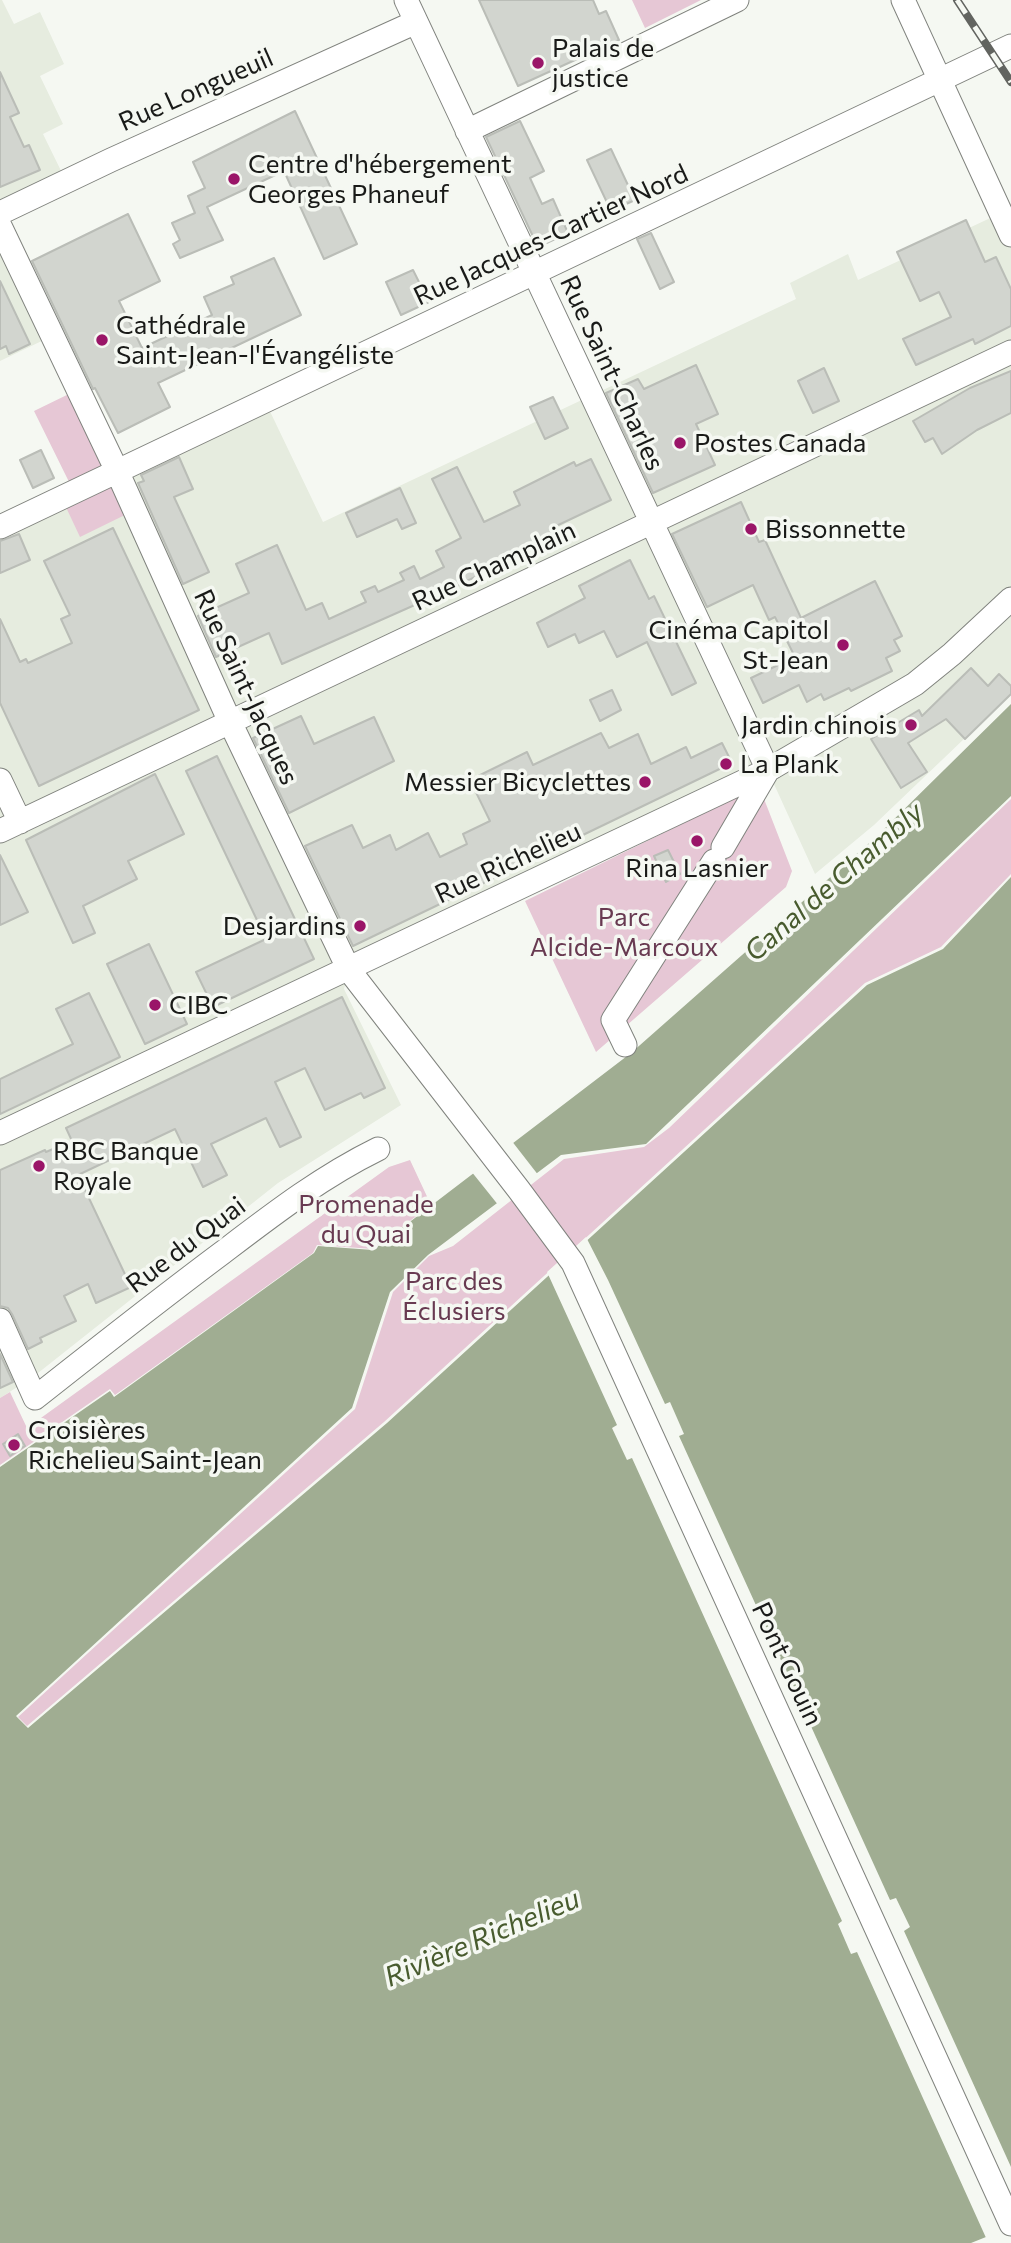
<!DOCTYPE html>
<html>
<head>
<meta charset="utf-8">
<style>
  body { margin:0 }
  canvas { display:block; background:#f5f8f2 }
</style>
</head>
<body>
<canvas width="1011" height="2243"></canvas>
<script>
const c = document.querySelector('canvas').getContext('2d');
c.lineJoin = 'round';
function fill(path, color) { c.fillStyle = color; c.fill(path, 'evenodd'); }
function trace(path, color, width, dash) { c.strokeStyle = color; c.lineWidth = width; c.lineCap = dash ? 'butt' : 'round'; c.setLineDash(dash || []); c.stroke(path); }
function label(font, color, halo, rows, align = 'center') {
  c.font = font + ' Commissioner,sans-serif'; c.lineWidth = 7; c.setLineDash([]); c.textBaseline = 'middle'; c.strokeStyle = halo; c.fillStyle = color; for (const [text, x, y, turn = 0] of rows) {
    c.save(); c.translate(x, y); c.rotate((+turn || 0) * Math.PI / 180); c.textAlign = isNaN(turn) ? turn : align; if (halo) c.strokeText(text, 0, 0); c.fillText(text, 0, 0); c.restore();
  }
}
fill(new Path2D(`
  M0 0H2L14 24 40 12 64 64 40 76 63 124 43 134 66 181 0 213Z
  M1001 213 1011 235V694L874 825 815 874 768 771 349 970 344 989 401 1105 278 1183 33 1377 0 1398V526L111 470 48 338 0 361V226L117 471 265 401 323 522 796 299 790 283 848 254 858 280Z`), '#e6ecdf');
fill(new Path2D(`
  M632 0H701L645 28Z
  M73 392 111 470 73 490 34 411Z
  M114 480 129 513 80 537 64 503Z
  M759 786 792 871 786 887 596 1052 525 901Z
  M1011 799V874L941 947 865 983 384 1422 27 1726 18 1717 355 1409 393 1292 429 1256 453 1246 564 1159 644 1147 669 1128Z
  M410 1160 431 1205 373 1249 317 1245 313 1253 115 1395 110 1389 0 1465V1398L10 1392 27 1428 389 1167Z`), '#e6c7d5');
fill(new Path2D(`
  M1011 704V796L646 1144 561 1155 428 1255 390 1292 352 1408 16 1716 28 1728 387 1423 867 985 943 949 1011 877V2227L971 2243H0V1467L110 1391 114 1397 314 1253 318 1246 373 1250 631 1053 878 835Z`), '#a0ad92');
fill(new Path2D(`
  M511 1140 539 1176 499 1206 471 1171Z
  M586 1237 608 1280 665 1404 670 1402 684 1434 679 1436 890 1900 896 1898 910 1927 904 1931 1011 2167V2230L987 2240 857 1952 851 1954 838 1924 842 1921 632 1458 627 1460 612 1428 617 1425 547 1272Z`), '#f5f8f2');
const building = new Path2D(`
  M479 0H593L599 14 606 11 619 40 518 86Z
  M0 72 19 113 10 117 24 147 29 145 40 170 0 187Z
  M295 111 357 244 324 259 284 171 207 207 223 240 180 258 173 244 180 240 172 223 195 213 188 196 205 188 193 162Z
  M520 121 544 171 530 178 542 204 553 199 568 233 538 247 486 137Z
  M611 149 635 200 611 211 587 160Z
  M128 214 160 281 119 301 142 348 212 315 204 297 234 284 231 277 274 258 301 315 158 383 170 407 118 433 95 388 93 389 32 261Z
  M966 220 985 262 996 257 1011 289V326L975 344 973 339 916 365 903 339 951 317 939 292 920 301 897 252Z
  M651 233 674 282 660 289 637 239Z
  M413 270 429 302 401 315 386 282Z
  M0 281 30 344 9 354 6 346 0 349Z
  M696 365 718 414 696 424 715 465 653 493 606 393 638 379 644 389Z
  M824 368 839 401 813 413 798 381Z
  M1011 371V413L977 430 942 454 933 438 925 442 913 421 970 388Z
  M553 397 568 428 545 439 530 407Z
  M41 450 54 478 33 488 20 460Z
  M179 457 193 489 174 497 209 572 183 584 138 483 144 481 141 475Z
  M591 459 611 500 552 528 559 543 535 554 532 547 502 561 506 569 481 581 479 575 418 606 417 604 282 664 269 633 216 657 198 616 249 593 236 564 277 545 306 610 322 603 329 619 366 602 361 592 375 586 378 592 404 580 400 573 414 566 420 579 444 567 436 551 461 538 432 479 457 467 484 522 520 505 514 492 574 462 576 466Z
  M400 488 416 523 402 529 397 519 357 537 346 513Z
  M741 502 759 542 765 540 801 618 875 581 902 636 894 640 900 651 886 658 892 671 851 691 849 688 824 700 821 694 807 702 799 685 763 703 751 678 795 657 775 617 769 620 753 585 707 607 672 534Z
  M113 528 199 710 39 786 0 703V619L20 662 26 659 28 663 72 643 61 619 70 615 44 561Z
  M19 534 30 560 0 573V541Z
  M630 560 649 599 654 596 696 683 672 695 647 642 617 657 604 631 579 643 575 634 548 647 537 623 585 598 579 586Z
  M971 668 988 686 999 674 1011 686V694L965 739 946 719 908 743 927 772 901 788 871 739 919 710 922 716Z
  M612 690 621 710 600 721 590 700Z
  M301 716 314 744 374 717 394 761 289 813 253 738Z
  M601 733 609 748 638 734 651 764 686 747 691 758 722 743 732 763 353 946 305 846 352 825 363 848 390 835 396 850 428 833 440 857 467 844 463 834 490 821 470 780 527 752 533 765Z
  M217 756 314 959 213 1007 196 972 266 939 186 771Z
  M155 774 184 834 128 861 137 879 83 906 95 933 73 943 26 840Z
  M668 850 680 874 666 882 654 856Z
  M0 855 28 912 0 925Z
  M149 944 187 1024 145 1044 107 964Z
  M89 993 120 1057 0 1114V1079L73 1044 56 1009Z
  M342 997 385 1088 364 1098 361 1093 325 1110 305 1068 275 1082 301 1137 280 1147 266 1118 211 1144 227 1175 203 1187 175 1129 78 1175 131 1287 96 1303 88 1284 64 1296 76 1321 40 1338 42 1342 28 1349 12 1314 8 1308 0 1306V1170L45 1150 46 1152 72 1141 66 1128Z
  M0 1354 13 1382 0 1388Z
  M18 1434 25 1446 10 1456 3 1444Z`);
fill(building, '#d2d5cf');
trace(building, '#babdb7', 2);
const minor = new Path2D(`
  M406 0 768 770 723 847
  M903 0 1011 235
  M467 131 737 0
  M0 213 111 160 416 22
  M0 226 117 471 230 722 349 970 519 1190 573 1263 1011 2224
  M0 527 1011 46
  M0 780 20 822
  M0 831 1011 352
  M625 1045 613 1020 714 861
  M0 1133 768 770 915 684 952 654 1011 599
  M0 1320 35 1398C97 1349 159 1300 222 1253 272 1215 321 1177 378 1149`);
trace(minor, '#80837e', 25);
trace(minor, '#fff', 23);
const rail = new Path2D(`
  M957 0 1011 82`);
trace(rail, '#626460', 8);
trace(rail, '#f5f8f2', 5, [16]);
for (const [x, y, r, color] of [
  [538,63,7,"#9a1568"],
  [234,179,7,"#9a1568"],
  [102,340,7,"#9a1568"],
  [680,443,7,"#9a1568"],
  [751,529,7,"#9a1568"],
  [843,645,7,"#9a1568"],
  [911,725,7,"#9a1568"],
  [726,764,7,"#9a1568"],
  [645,782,7,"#9a1568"],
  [697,841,7,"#9a1568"],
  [360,926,7,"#9a1568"],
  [155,1005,7,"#9a1568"],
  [39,1166,7,"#9a1568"],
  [14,1445,7,"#9a1568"]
]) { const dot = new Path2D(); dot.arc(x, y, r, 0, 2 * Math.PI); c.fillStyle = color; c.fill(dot); trace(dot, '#f5f8f2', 2.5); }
label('26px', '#191a18', '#f5f8f2', [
  ["Palais de",552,48],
  ["justice",552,78],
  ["Centre d'hébergement",248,164],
  ["Georges Phaneuf",248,194],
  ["Cathédrale",116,325],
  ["Saint-Jean-l'Évangéliste",116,355],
  ["Postes Canada",694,443],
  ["Bissonnette",765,529],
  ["Cinéma Capitol",829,630,"right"],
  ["St-Jean",829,660,"right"],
  ["Jardin chinois",897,725,"right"],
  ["La Plank",740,764],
  ["Messier Bicyclettes",631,782,"right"],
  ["Rina Lasnier",697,868,"center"],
  ["Desjardins",346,926,"right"],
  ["CIBC",169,1005],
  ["RBC Banque",53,1151],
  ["Royale",53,1181],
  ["Croisières",28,1430],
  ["Richelieu Saint-Jean",28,1460]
], 'left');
label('26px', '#191a18', '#f5f8f2', [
  ["Rue Longueuil",196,90,-24],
  ["Rue Jacques-Cartier Nord",551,235,-25],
  ["Rue Saint-Charles",612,373,65],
  ["Rue Champlain",494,566,-25],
  ["Rue Saint-Jacques",246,687,65],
  ["Rue Richelieu",508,863,-25],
  ["Rue du Quai",186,1245,-37],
  ["Pont Gouin",787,1664,65]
]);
label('26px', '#683a51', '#f5f8f2', [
  ["Parc",624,917],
  ["Alcide-Marcoux",624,947],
  ["Promenade",366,1204],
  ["du Quai",366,1234],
  ["Parc des",454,1281],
  ["Éclusiers",454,1311]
]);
label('italic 28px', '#485b2e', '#f5f8f2', [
  ["Canal de Chambly",834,882,-41],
  ["Rivière Richelieu",482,1938,-23]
]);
</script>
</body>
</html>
